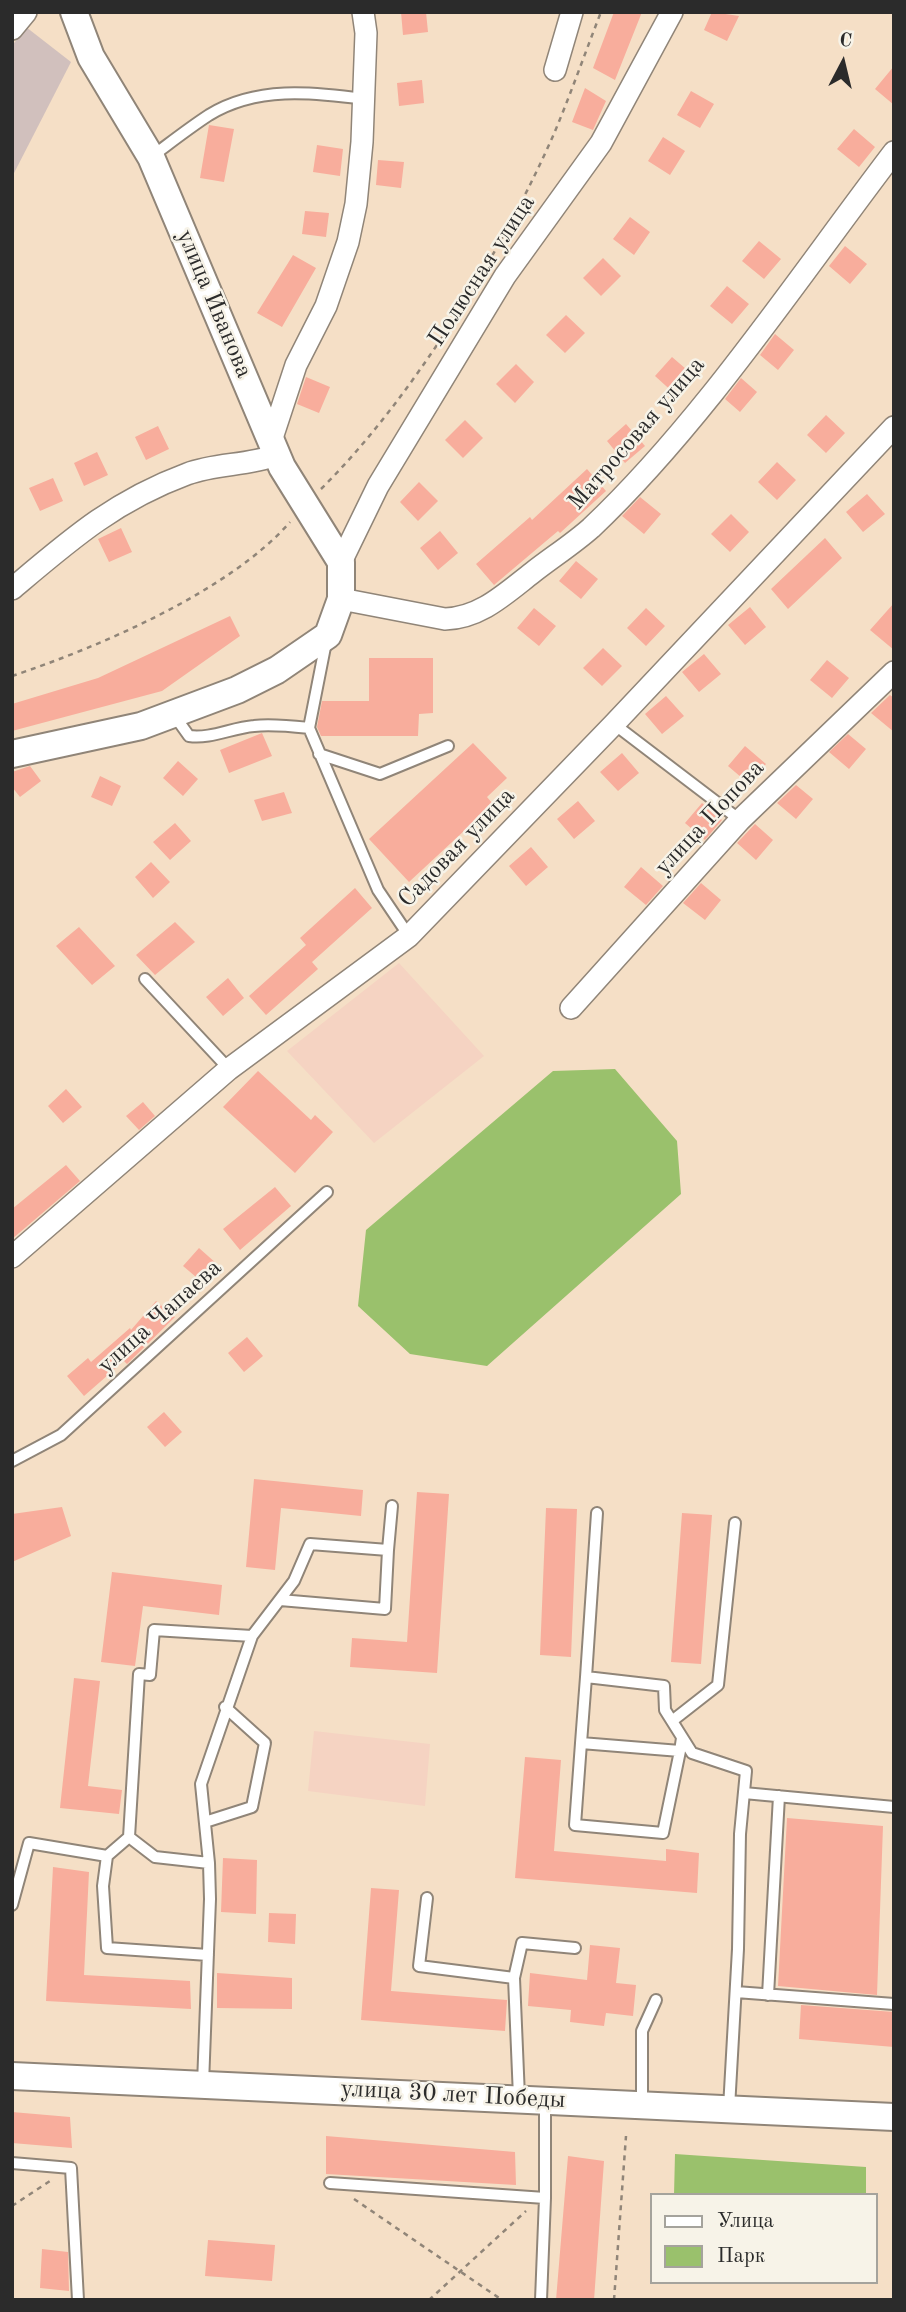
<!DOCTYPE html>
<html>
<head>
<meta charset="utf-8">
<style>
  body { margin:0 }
  #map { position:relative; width:906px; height:2312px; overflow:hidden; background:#f5dfc6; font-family:"Old Standard TT",serif }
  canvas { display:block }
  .frame { position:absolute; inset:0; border:14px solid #2b2b2b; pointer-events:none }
  .legend { position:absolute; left:650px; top:2193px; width:228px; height:91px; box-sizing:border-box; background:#f7f3e8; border:2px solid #a5a39c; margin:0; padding:9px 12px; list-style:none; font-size:21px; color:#2b2b2b }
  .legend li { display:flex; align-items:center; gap:14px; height:35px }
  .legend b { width:35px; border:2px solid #a5a39c }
  .north { position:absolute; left:808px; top:28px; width:70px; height:70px; -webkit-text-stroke:5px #f7f3e8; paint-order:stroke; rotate:7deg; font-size:19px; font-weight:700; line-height:28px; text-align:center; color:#2b2b2b }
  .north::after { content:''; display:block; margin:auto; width:24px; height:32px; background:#2b2b2b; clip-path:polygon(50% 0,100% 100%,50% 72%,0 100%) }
</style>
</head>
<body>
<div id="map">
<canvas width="906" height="2312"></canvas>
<div class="frame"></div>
<ul class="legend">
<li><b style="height:9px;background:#fff"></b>Улица</li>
<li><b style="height:19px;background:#9ac16c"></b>Парк</li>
</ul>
<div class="north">С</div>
</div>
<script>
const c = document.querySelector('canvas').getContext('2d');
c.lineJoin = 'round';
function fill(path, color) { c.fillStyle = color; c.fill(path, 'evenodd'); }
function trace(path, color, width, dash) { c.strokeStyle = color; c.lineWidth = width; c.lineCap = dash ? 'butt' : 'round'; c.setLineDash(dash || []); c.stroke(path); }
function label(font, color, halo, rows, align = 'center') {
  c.font = font + ' "Old Standard TT",serif'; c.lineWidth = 5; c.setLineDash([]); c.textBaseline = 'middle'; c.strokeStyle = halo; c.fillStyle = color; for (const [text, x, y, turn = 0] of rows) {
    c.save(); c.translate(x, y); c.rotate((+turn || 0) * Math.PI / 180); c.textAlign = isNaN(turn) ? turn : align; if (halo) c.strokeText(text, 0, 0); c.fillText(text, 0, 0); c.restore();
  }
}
fill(new Path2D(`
  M399 963 484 1056 374 1143 287 1051Z
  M314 1731 430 1744 425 1806 308 1791Z`), '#f5d3c2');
fill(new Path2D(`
  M26 27 71 62 12 177V46Z`), '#d1c0bd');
fill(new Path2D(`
  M615 1069 677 1141 681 1194 487 1366 410 1354 358 1306 366 1230 553 1071Z
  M675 2154 866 2167V2195H674Z`), '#9ac16c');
fill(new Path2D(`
  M401 12H426L428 32 403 35Z
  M614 12H642L615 80 593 68Z
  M712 12 739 16 727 41 704 30Z
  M894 66V105L875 89Z
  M422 80 424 103 399 106 397 83Z
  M585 88 606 101 593 130 572 122Z
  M691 91 714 104 700 128 677 115Z
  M209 125 234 129 224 182 200 178Z
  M854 129 875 147 859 167 837 149Z
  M663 137 685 151 670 175 648 161Z
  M317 145 343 149 340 176 313 172Z
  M378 160 404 162 401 188 376 185Z
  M305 211 329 213 326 237 302 234Z
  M630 217 650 232 634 255 613 239Z
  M759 241 781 259 764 279 742 261Z
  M845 246 867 264 850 284 829 266Z
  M293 255 316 268 282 327 257 313Z
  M603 258 621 276 601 296 583 278Z
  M727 286 749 304 732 324 710 306Z
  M566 315 585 333 565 353 546 335Z
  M775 334 794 350 778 370 760 355Z
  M672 357 693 375 676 395 655 376Z
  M516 364 534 382 515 403 496 384Z
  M306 377 330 387 319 413 297 404Z
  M741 378 757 392 740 412 725 399Z
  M826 415 845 433 826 453 807 435Z
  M465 420 483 438 463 458 445 440Z
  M626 424 645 446 625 463 607 441Z
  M158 426 169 449 146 460 135 437Z
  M97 452 108 475 84 486 74 463Z
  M777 462 796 480 777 500 758 482Z
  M587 469 606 491 560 533 558 531 494 585 476 564 530 517 532 520Z
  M53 478 63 501 40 511 29 488Z
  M419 482 438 501 418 521 400 502Z
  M867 494 885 514 863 532 846 512Z
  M640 497 661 514 644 534 622 516Z
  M731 514 749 532 730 552 711 534Z
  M121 528 132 552 109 562 98 539Z
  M440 531 458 553 438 570 420 548Z
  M825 538 842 558 788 609 771 589Z
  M576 561 598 579 581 599 559 581Z
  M894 603V650L870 630Z
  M750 607 766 627 745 645 728 625Z
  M534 608 556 626 539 646 517 628Z
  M646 608 665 626 646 646 627 628Z
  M230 616 240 636 162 691 12 731V704L98 678Z
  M603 648 622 666 602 686 583 668Z
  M704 654 721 674 699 692 682 672Z
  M369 658H433V713L419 714 418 736H321L317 727 322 701H369Z
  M827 660 849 678 832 698 810 680Z
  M890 695 894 698V732L871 713Z
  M666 696 684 716 662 734 645 714Z
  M262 733 272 756 229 773 220 750Z
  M848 734 866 749 849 769 829 752Z
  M473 743 507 778 487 797 493 804 409 882 369 839Z
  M745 746 766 764 749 784 728 766Z
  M622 753 639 773 618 791 600 772Z
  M178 761 198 779 183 796 163 778Z
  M30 766 41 781 20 797 12 787V772Z
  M100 776 121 786 112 806 91 797Z
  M796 785 813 799 796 819 777 803Z
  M284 792 292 813 262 821 254 800Z
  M578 801 595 821 574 839 557 819Z
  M702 803 722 820 705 840 685 823Z
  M175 823 191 841 170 860 153 842Z
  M755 824 773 840 756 860 737 843Z
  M531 847 548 867 526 886 509 866Z
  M151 862 170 882 153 898 135 877Z
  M641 867 663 886 646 905 624 887Z
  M701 883 721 900 705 920 683 903Z
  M355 888 372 908 312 962 318 969 266 1015 249 996 306 945 300 938Z
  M175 922 195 942 155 975 136 955Z
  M79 927 115 966 92 985 56 946Z
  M228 978 244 998 223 1016 206 997Z
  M258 1071 311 1120 315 1115 333 1132 295 1173 223 1107Z
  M66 1089 82 1107 63 1123 48 1106Z
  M143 1102 155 1116 139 1130 126 1116Z
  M66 1165 80 1181 12 1239V1209Z
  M275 1187 291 1206 240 1250 223 1229Z
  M199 1248 217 1264 202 1282 183 1266Z
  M156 1301 175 1317 127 1364 124 1361 84 1396 67 1376 88 1358 91 1362 130 1328 131 1330Z
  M247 1337 263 1356 244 1372 228 1353Z
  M164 1412 182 1432 165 1447 147 1427Z
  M254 1479 363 1490 361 1516 281 1508 275 1570 246 1567Z
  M417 1492 449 1494 437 1673 350 1667 352 1638 407 1642Z
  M62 1507 71 1536 12 1562V1514Z
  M546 1508 577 1509 571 1657 540 1655Z
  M682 1513 712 1515 701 1664 671 1662Z
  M112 1572 222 1585 219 1615 143 1606 135 1666 101 1662Z
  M74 1678 100 1681 88 1786 122 1790 119 1814 60 1808Z
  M525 1757 561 1760 554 1851 666 1861V1849L699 1853 697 1893 515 1878Z
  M787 1818 883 1826 877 1995 778 1986Z
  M223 1858 257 1860 256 1914 221 1912Z
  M53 1867 89 1872 84 1975 190 1981 191 2009 46 2001Z
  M371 1888 399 1890 391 1991 507 2000 505 2031 361 2020Z
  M269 1913 296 1914 295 1944 268 1942Z
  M590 1945 620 1948 616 1983 636 1985 633 2016 606 2013 604 2026 570 2022 571 2010 528 2006 530 1973 587 1980Z
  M217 1973 292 1978V2009L217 2008Z
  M801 2005 894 2012V2047L799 2039Z
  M12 2112 70 2117 72 2148 12 2143Z
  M326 2136 515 2152 516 2185 326 2174Z
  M568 2156 604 2161 594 2300H556Z
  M208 2240 275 2245 272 2281 205 2276Z
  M42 2249 68 2252 69 2291 40 2288Z`), '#f8ad9c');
const service = new Path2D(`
  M151 157C170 143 189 128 209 115 256 86 312 92 364 99
  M326 642 309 728 378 890 409 936
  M174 715 189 736C211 739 231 728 254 726 272 724 290 726 309 728
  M614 724 740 820
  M319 754 380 774 448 746
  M145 979 229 1069
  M12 1461 61 1435 327 1192
  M597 1513 586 1677 664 1686 665 1710 692 1753 746 1771 740 1834 738 1949 729 2108
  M280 1600 385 1609 388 1550
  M252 1636 294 1581 310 1544 388 1550 392 1506
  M672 1721 718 1685 735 1523
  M581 1743 586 1677
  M680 1751 581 1743 575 1825 663 1833 680 1751 682 1738
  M744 1793 894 1807
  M205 1822 252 1807 265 1743 225 1707
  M129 1837 107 1856 103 1886 107 1948 208 1955
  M427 1898 419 1966 514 1978 519 2097
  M12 1905 29 1843 107 1856
  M514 1978 522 1943 575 1948
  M736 1992 894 2004
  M768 1995 779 1796
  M203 2084 210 1899 209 1863 155 1857 129 1837 139 1674 150 1675 154 1630 252 1636 201 1784 209 1863
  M642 2104V2031L656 2000
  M12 2163 71 2168 78 2300
  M330 2183 545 2198V2102
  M541 2300 545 2198`);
const minor = new Path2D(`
  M12 29 26 12
  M555 70 572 12
  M271 441 296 365 326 306 348 242 356 204 362 142 366 33 363 12
  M341 562 378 486 505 276 601 143 672 12
  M12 589C70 540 114 501 187 474 216 463 247 466 276 455
  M341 599 445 619C480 618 505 594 532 573 551 558 573 544 591 528 703 422 800 275 894 152
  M571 1008 740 820 894 672
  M12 1257 229 1069 409 936 614 724 894 427`);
const tertiary = new Path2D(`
  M12 754 141 726 237 690 277 670 328 635 341 599V562L282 467 151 157 91 57 74 12
  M12 2076 894 2117`);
trace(service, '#908578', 14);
trace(minor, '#908578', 24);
trace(tertiary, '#908578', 30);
trace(new Path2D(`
  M321 489C412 399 501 253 553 136 570 96 585 53 601 12
  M12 676C99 647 230 591 290 522
  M354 2199 502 2300
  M12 2206 50 2181
  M429 2300 526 2211
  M614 2300 626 2136`), '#908578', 2.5, [5, 5]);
trace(service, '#fff', 10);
trace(minor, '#fff', 21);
trace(tertiary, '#fff', 26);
label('24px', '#2b2b2b', '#f7f3e8', [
  ["Полюсная улица",482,271,-57],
  ["улица Иванова",214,304,67],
  ["Матросовая улица",637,434,-49],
  ["улица Попова",710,818,-47],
  ["Садовая улица",457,848,-46],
  ["улица Чапаева",160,1317,-42],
  ["улица 30 лет Победы",453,2095,3]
]);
</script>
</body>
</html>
